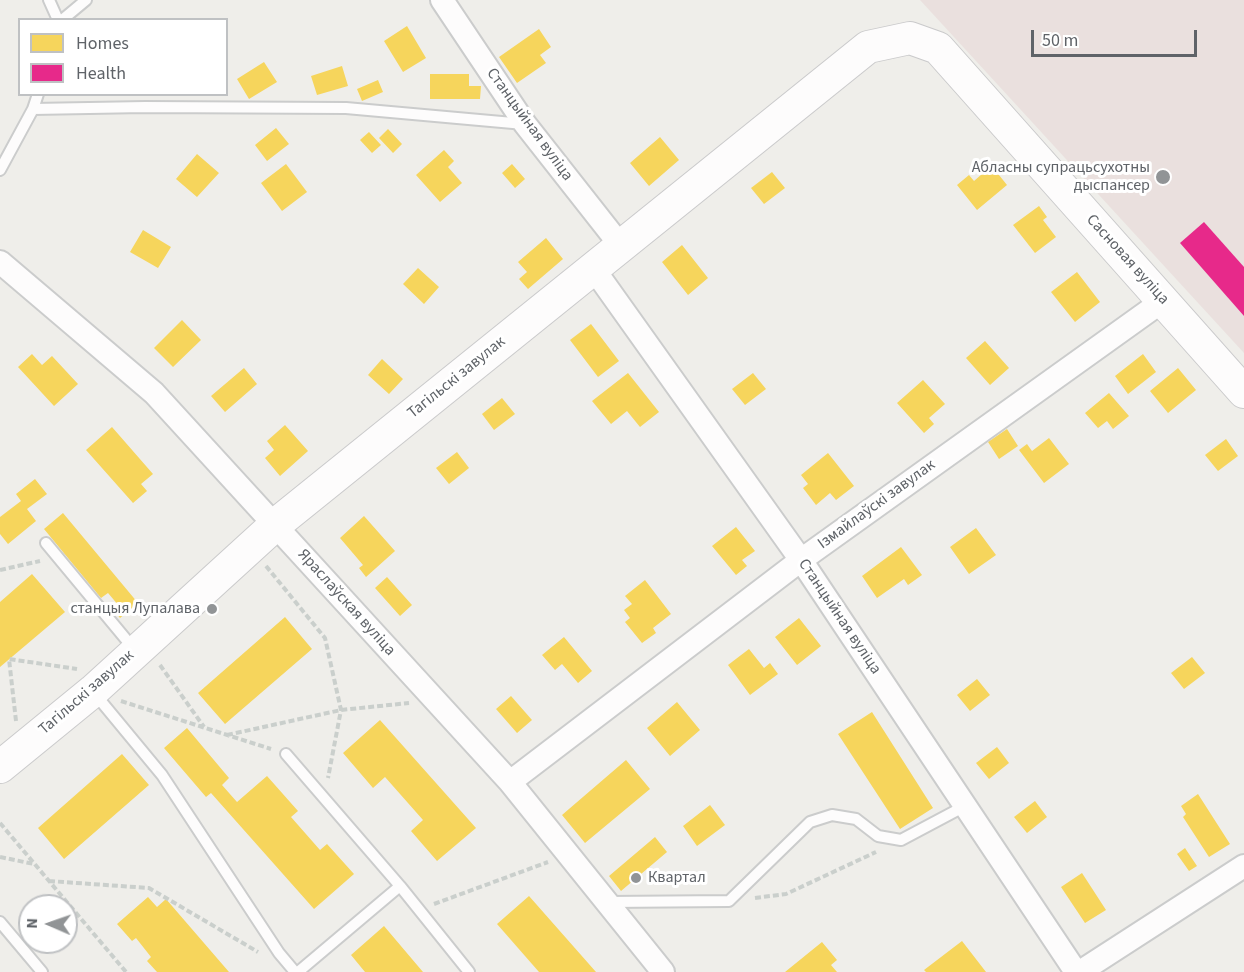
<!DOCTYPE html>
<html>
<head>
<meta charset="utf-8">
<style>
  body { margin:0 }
  #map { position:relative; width:1244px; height:972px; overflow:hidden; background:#efeeea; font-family:"Source Sans 3",sans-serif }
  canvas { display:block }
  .legend { position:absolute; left:18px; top:18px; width:210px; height:78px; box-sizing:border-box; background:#fff; border:2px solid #bfc1c3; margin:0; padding:8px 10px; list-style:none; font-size:18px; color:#5f6368 }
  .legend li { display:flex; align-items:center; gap:12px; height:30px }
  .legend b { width:30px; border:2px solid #bfc1c3 }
  .north { position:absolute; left:18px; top:894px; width:60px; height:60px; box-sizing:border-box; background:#fff; border:2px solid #bfc1c3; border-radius:50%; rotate:272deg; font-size:16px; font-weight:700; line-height:24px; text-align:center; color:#5f6368 }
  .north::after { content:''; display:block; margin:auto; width:21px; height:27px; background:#919496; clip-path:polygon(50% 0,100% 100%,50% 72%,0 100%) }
  .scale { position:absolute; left:1031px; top:30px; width:166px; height:27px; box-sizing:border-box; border:3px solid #5f6368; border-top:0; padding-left:8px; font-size:18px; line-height:21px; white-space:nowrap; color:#5f6368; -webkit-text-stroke:4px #fff; paint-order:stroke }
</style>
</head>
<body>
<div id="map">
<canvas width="1244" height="972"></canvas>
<ul class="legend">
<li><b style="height:16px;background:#f6d55c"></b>Homes</li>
<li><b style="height:16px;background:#e7298a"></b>Health</li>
</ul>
<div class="north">N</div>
<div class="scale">50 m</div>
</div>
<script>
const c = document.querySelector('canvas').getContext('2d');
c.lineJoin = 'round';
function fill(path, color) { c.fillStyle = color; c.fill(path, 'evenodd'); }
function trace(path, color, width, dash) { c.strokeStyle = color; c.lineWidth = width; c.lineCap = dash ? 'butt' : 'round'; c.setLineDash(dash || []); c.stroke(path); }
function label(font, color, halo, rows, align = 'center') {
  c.font = font + ' "Source Sans 3",sans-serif'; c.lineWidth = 6; c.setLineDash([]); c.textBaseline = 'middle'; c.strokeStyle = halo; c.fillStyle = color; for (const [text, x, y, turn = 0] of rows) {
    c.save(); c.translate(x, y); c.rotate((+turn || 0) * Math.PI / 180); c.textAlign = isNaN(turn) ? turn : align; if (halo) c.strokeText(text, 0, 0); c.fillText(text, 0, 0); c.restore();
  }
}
fill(new Path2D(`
  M920 0H1244V353Z`), '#eae0de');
fill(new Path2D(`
  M407 26 426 58 403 72 384 41Z
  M539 29 551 47 540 55 546 63 517 83 499 57Z
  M264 62 277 82 249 99 237 79Z
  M342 66 348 86 317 95 311 76Z
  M430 74H469V86H481L480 99H430Z
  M378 80 383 92 362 101 357 89Z
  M276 128 289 144 267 161 255 145Z
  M388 129 402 144 393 153 379 138Z
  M369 132 381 145 372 153 360 140Z
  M660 137 679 160 649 186 630 163Z
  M444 150 454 161 448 167 462 183 440 202 416 175Z
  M197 154 219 173 197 197 176 179Z
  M987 160 1007 185 977 210 957 185 969 175 974 181 982 174 977 168Z
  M286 164 307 192 282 211 261 183Z
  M512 164 525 179 515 188 502 173Z
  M772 172 785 188 764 204 751 188Z
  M1039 206 1047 217 1043 220 1056 237 1035 253 1013 225Z
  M143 230 171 247 158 268 130 252Z
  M546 238 563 259 528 289 519 279 527 272 518 262Z
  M682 245 708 278 688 295 662 262Z
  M418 268 439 287 424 304 403 284Z
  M1077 272 1100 302 1075 322 1051 292Z
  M182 320 201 340 173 367 154 348Z
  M591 324 619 361 598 377 570 340Z
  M985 341 1009 368 990 385 966 358Z
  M32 354 42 365 52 356 78 384 54 406 18 367Z
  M1143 354 1156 372 1128 394 1115 376Z
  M382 359 403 379 389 394 368 375Z
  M244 368 257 384 225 412 211 396Z
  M1178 368 1196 390 1168 413 1150 391Z
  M628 373 659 412 640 427 627 411 611 424 592 401Z
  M753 373 766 389 745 405 732 389Z
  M923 380 945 404 929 418 934 424 924 433 897 403Z
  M1109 393 1129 416 1113 429 1107 421 1098 428 1085 413Z
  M502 398 515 414 494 430 482 414Z
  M285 425 308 451 280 476 265 458 274 450 267 441Z
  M112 427 153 474 141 484 147 491 133 503 86 450Z
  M1007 429 1018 446 999 459 988 442Z
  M1049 438 1069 464 1044 483 1019 450 1027 444 1032 451Z
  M1226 439 1238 456 1218 471 1205 455Z
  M457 452 469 468 449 484 436 468Z
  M828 453 854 486 836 500 830 493 816 505 803 488 808 484 801 475Z
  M35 479 47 494 27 509 36 521 8 544 0 534V517L21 501 16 494Z
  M63 513 138 603 120 618 114 610 119 606 108 593 101 598 44 529Z
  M364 516 395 551 366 577 359 568 363 565 340 538Z
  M736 527 755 551 742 560 747 566 736 575 712 546Z
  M976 528 996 555 969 574 950 547Z
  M901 547 922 575 908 585 904 579 877 598 862 576Z
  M32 574 65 612 0 667V602Z
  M387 577 412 605 400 616 375 588Z
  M645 580 671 614 653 628 656 633 642 643 625 622 630 618 624 610 632 604 625 596Z
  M285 617 312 649 225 724 198 693Z
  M799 618 821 646 797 665 775 637Z
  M564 637 592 671 578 683 562 664 555 670 542 655Z
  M749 649 764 668 770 663 778 674 750 695 728 665Z
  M1192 657 1205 673 1184 689 1171 673Z
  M977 679 990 695 970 711 957 695Z
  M511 696 532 720 517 733 496 709Z
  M677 702 700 730 670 756 647 728Z
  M872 712 933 808 900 829 838 734Z
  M380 720 476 828 437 861 411 831 423 820 385 777 373 788 343 753Z
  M187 728 229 778 222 785 237 802 267 776 298 811 291 817 320 850 327 844 354 874 314 909 211 793 206 797 164 748Z
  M997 747 1009 763 989 779 976 763Z
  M122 754 149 785 64 859 38 828Z
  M626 760 650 789 585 843 562 815Z
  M1198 794 1230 844 1209 857 1183 817 1186 814 1181 806Z
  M1035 801 1047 817 1027 833 1014 817Z
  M710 805 725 825 697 846 683 826Z
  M655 837 667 852 621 891 609 876Z
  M1185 848 1197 866 1189 871 1177 854Z
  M1082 873 1106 910 1085 923 1061 887Z
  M529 896 596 972H539L497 924Z
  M148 897 157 907 166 899 229 972H157L147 961 151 957 136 938 132 941 117 924Z
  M384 926 423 972H365L351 955Z
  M962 941 986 972H926L924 970Z
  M822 942 837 960 831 965 837 972H785Z`), '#f6d55c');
fill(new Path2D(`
  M1204 222 1244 267V316L1180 243Z`), '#e7298a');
const service = new Path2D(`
  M49 0 58 20
  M62 20 86 0
  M33 109 145 107 346 108 524 124
  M0 170 33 109 38 94
  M46 543 134 649
  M95 694 162 775 279 953 295 972
  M286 754 400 886 469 972
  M608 902 729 901 810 822 832 815 856 819 878 836 901 840 965 806
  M0 922 42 972
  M298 972 400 886`);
const minor = new Path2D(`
  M442 0 525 124 621 246
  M0 262 154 393 510 782 663 972
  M593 268 801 560 1076 972
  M510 782 801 560 1164 300
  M1080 972 1244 866`);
const secondary = new Path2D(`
  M0 767 93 691 275 525 868 47 910 38 938 48 1244 392`);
trace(service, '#cbcccc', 14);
trace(minor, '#cbcccc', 26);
trace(secondary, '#cacacb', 34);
trace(new Path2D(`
  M266 566 325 638 341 710 328 778
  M0 570 40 561
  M160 665 204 727
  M121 701 271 749
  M16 721 9 659 77 669
  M227 735 341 710 409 703
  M0 823 126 972
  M0 857 34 864
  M49 881 149 888 258 952
  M755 898 786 894 876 852
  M434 904 548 862`), '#cacfcc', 4, [6, 3]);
trace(service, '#fdfcfc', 10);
trace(minor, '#fdfcfc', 22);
trace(secondary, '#fdfcfc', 32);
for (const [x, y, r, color] of [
  [1163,177,8,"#919496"],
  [212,609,6,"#919496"],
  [636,878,6,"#919496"]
]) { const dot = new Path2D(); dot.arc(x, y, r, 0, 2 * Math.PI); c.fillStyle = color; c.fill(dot); trace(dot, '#fff', 2); }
label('16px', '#5f6368', '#fff', [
  ["Станцыйная вуліца",529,125,54],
  ["Сасновая вуліца",1127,260,48],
  ["Тагільскі завулак",457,378,-39],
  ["Ізмайлаўскі завулак",877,505,-36],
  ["Яраслаўская вуліца",346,603,48],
  ["Станцыйная вуліца",839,617,56],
  ["Тагільскі завулак",87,693,-41]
]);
label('16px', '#5f6368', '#fff', [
  ["Абласны супрацьсухотны",1150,168],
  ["дыспансер",1150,186],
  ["станцыя Лупалава",200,609],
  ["Квартал",648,878,"left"]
], 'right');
</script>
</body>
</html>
